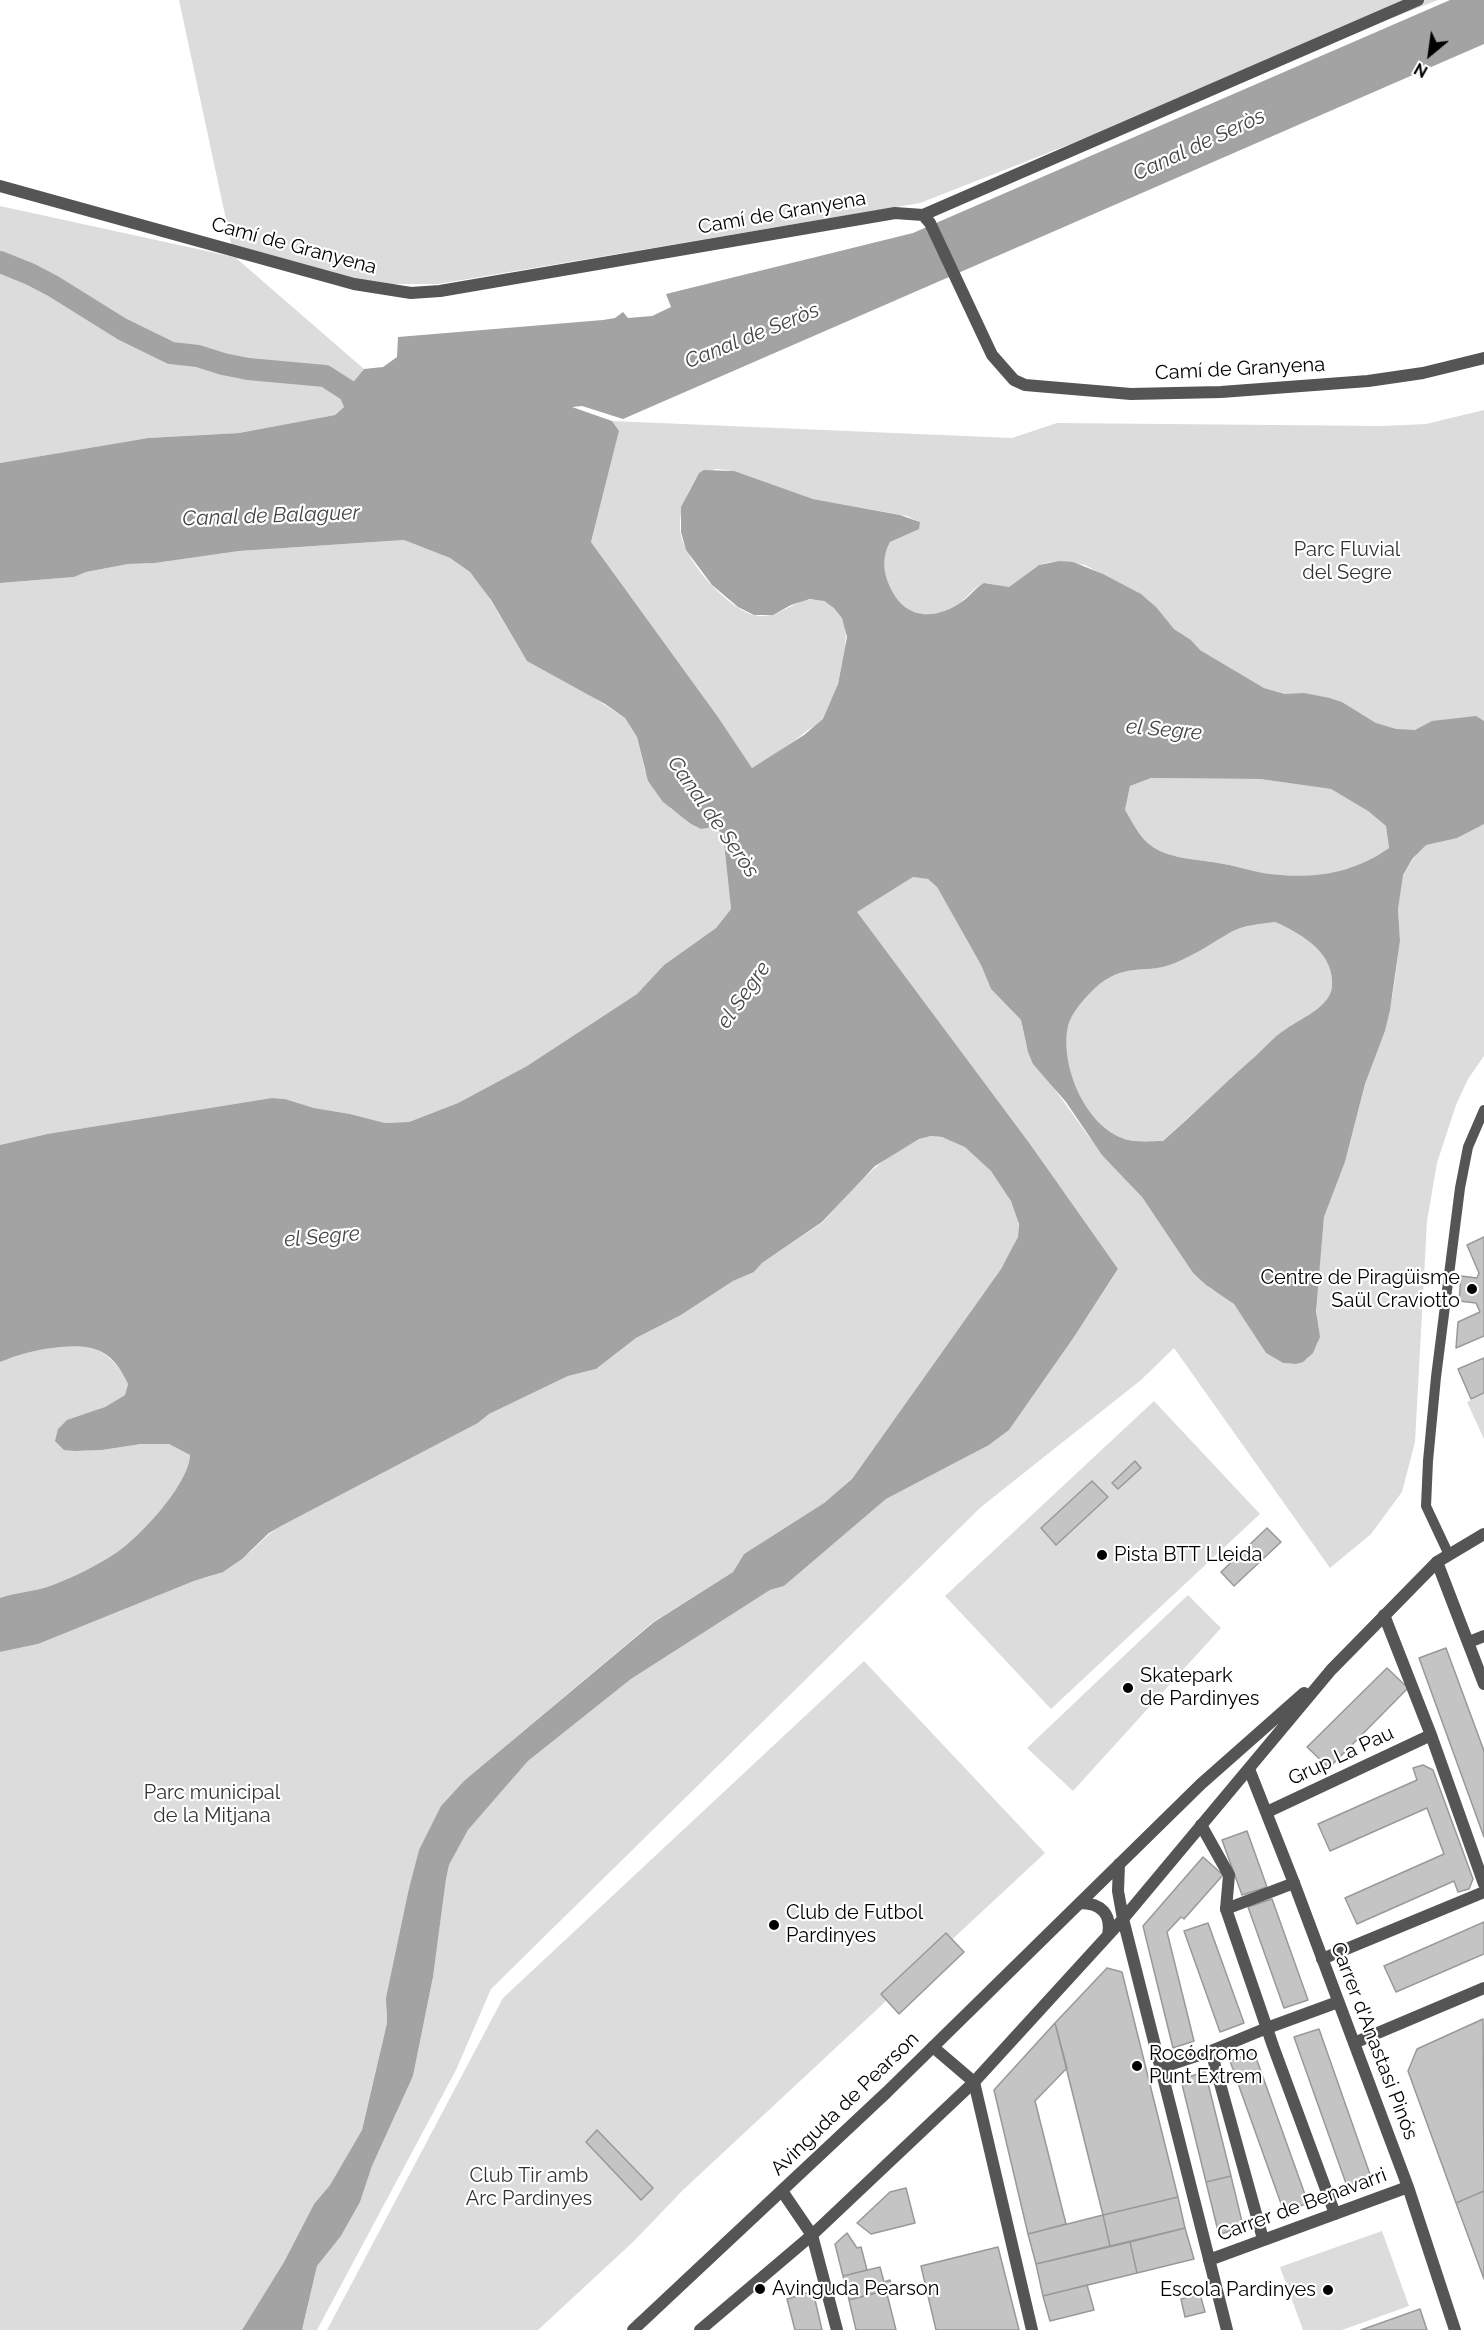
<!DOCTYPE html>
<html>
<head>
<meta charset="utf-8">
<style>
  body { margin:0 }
  #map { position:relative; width:1484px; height:2330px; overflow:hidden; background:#fff; font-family:Raleway,sans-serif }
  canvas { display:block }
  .north { position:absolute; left:1400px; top:24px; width:60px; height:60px; -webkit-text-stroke:4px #fff; paint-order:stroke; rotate:209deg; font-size:16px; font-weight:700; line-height:24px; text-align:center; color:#000 }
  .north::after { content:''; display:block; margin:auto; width:21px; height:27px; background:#000; clip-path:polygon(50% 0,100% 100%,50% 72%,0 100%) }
</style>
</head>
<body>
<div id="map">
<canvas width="1484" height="2330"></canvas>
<div class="north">N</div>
</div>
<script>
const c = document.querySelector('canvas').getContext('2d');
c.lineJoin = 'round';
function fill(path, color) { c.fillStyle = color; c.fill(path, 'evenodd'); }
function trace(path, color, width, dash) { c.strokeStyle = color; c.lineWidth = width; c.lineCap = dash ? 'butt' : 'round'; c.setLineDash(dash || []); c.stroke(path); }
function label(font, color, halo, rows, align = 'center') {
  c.font = font + ' Raleway,sans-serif'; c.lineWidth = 4.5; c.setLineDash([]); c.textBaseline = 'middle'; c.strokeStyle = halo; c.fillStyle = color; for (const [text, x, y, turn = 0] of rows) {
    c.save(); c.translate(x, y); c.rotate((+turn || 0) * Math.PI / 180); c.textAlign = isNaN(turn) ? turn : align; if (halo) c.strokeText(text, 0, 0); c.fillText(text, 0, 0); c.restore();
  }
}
fill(new Path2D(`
  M179 0H1438L920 203 438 284H354L236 258 364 369 340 398 344 407 335 415 239 433 148 438 0 463V206L234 257Z
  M1484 410V1056L1468 1079 1456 1105 1437 1163 1427 1221 1415 1442 1402 1492 1371 1534 1330 1568 1174 1348 1141 1380 981 1507 491 1989 456 2070 317 2330H302L317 2266 341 2236 360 2202 372 2166 413 2076 433 1977 446 1879 449 1865 468 1830 528 1761 631 1679 770 1590 784 1586 886 1499 989 1445 1009 1430 1074 1337 1118 1270 1030 1144 856 912 913 877 928 879 937 887 981 965 991 989 1021 1020 1028 1052 1089 1137 1142 1197 1193 1273 1211 1289 1229 1299 1238 1309 1266 1353 1283 1363 1296 1364 1308 1358 1318 1343 1316 1303 1324 1217 1345 1162 1365 1084 1385 1031 1393 993 1400 941 1398 909 1399 889 1403 875 1417 853 1376 723 1342 702 1330 698 1285 694 1264 688 1200 650 1191 640 1174 629 1147 599 1085 565 1059 561 1046 563 1039 565 1009 587C1001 587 989 582 982 584 974 587 967 598 960 603 933 621 905 619 890 588 883 573 882 556 890 542L918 529 920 522 907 516 813 499 728 470 716 469 699 473C689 491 679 508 680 528 681 557 726 608 754 615 780 622 799 592 823 601 856 614 845 647 840 673 837 689 832 711 820 723 817 726 812 727 808 730 791 744 771 756 752 768L718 717 591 542 619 431 612 421 1012 438 1057 423 1383 426 1426 424Z
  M404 540 450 558 470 572 485 591 521 651 625 718 637 737 645 771 671 809 681 815 691 824 701 829 713 827 723 835 731 909 716 928 664 965 637 994 527 1066 458 1103 409 1122 385 1123 350 1114 314 1108 285 1099 272 1098 47 1134 0 1145V583L74 577 86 572 128 564 155 563 239 551Z
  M1151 778 1260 779 1331 789 1368 811 1386 826 1389 848C1350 876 1310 881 1263 873 1248 870 1233 865 1218 863 1196 859 1167 859 1149 844 1138 835 1132 822 1125 810L1130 786Z
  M1275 922C1302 934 1335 953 1332 987 1331 1007 1300 1019 1286 1029 1274 1037 1263 1050 1251 1060 1221 1086 1193 1114 1163 1141 1151 1141 1133 1143 1122 1138 1084 1123 1060 1066 1068 1026 1071 1013 1085 998 1094 989 1126 960 1144 976 1175 963 1195 955 1212 942 1231 932 1245 925 1261 924 1275 922Z
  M931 1136C939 1137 946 1137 954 1140 980 1151 1026 1206 1018 1236 1016 1247 1006 1259 1001 1269L852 1479 824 1503 744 1554 733 1572 653 1622 465 1780 419 1850 409 1888 386 2010 387 2023 362 2130 330 2185 314 2204 284 2262 242 2330H0V1652L38 1644 194 1581C211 1577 228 1570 241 1559 256 1549 265 1535 281 1526L478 1423 489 1414 568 1376 596 1369 636 1338 681 1315 733 1281 754 1272 762 1263 823 1222 857 1184 885 1159 919 1139Z
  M75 1345C100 1345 118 1362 128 1384L125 1395 105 1407 81 1417 75 1451 102 1450 141 1444H169L190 1455C189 1484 140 1537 116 1553 96 1566 72 1578 50 1586 34 1592 16 1592 0 1598V1362L35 1349Z
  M1484 1394V1439L1467 1402Z
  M1154 1401 1260 1514 1051 1709 945 1596Z
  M1188 1595 1221 1628 1073 1791 1027 1748Z
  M864 1661 1045 1853 683 2190 634 2241 538 2330H327L503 1998Z
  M1382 2231 1409 2306 1342 2330H1303L1280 2267Z`), '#dcdcdc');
fill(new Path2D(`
  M1450 0H1484V44L623 419 582 406 572 407 612 421 619 431 591 542 718 717 752 768 804 735 823 719 838 684 847 637 842 618 834 608 824 601 810 599 791 605 773 615H754L738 607 712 585 686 550 681 532V507L699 473 704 470 734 471 813 499 900 515 920 522 919 529 890 542C882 556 883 573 890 587 905 620 935 621 963 601 970 596 976 587 984 583L1009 587 1039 565 1059 561 1073 562 1103 574 1141 594 1156 607 1174 629 1191 640 1200 650 1264 688 1285 694 1304 693 1330 698 1342 702 1376 723 1396 729 1415 730 1432 721 1476 716 1484 721V824L1457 838 1426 845 1413 858 1403 875 1398 909 1400 941 1390 1010 1385 1031 1365 1084 1345 1162 1324 1217 1316 1311 1320 1337 1313 1353 1303 1362 1296 1364 1283 1363 1266 1353 1234 1304 1206 1285 1193 1273 1142 1197 1102 1155 1066 1102 1033 1064 1028 1052 1021 1020 991 989 981 965 937 887 928 879 913 877 857 912 1030 1144 1118 1269 1074 1337 1009 1430 989 1445 886 1499 784 1586 770 1590 631 1679 528 1761 468 1830 449 1865 446 1879 433 1977 413 2076 372 2166 360 2202 341 2236 317 2266 302 2330H242L284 2262 314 2204 330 2185 362 2130 387 2023 386 1998 409 1888 419 1850 441 1806 465 1780 654 1622 733 1572 744 1554 824 1503 852 1479 1001 1269 1018 1237 1019 1224 1011 1201 991 1171 965 1147 942 1137 931 1136 919 1139 875 1166 822 1222 762 1263 754 1272 733 1281 681 1315 636 1338 596 1369 568 1376 489 1414 478 1423 281 1526 269 1533 242 1559 223 1572 194 1581 38 1644 0 1652V1598C16 1592 34 1592 50 1586 72 1578 96 1566 116 1553 140 1537 189 1484 190 1455L169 1444H141L102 1450 75 1451 64 1450 55 1441 58 1429 67 1420 105 1407 125 1395 128 1384C112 1350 95 1344 60 1347 38 1349 20 1354 0 1362V1145L47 1134 272 1098 285 1099 314 1108 350 1114 385 1123 409 1122 458 1103 527 1066 637 994 664 965 716 928 731 909 723 834 713 827 701 829 691 824 663 802 648 781 637 737 625 718 605 704 527 661 491 600 470 572 450 558 404 540 239 551 155 563 128 564 86 572 74 577 0 583V463L148 438 239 433 335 415 344 407 340 398 364 369 383 367 397 357 398 337 603 320 615 318 623 312 628 318 652 316 671 307 666 294 913 233ZM1151 778 1260 779 1331 789 1368 811 1386 826 1389 848C1351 875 1309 880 1263 873 1248 870 1233 865 1218 863 1196 859 1167 859 1149 844 1138 835 1132 821 1125 810L1130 786ZM1275 922C1302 934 1335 953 1332 987 1330 1007 1300 1019 1286 1029 1273 1037 1263 1050 1251 1060 1221 1086 1193 1115 1163 1141 1151 1141 1133 1143 1122 1138 1084 1123 1060 1065 1068 1026 1071 1013 1085 998 1094 989 1126 960 1144 976 1175 963 1195 955 1212 943 1231 932 1244 925 1260 924 1275 922Z`), '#a3a3a3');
trace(new Path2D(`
  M0 262 30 274 53 286 122 329 171 353 198 356 223 364 248 369 325 376 372 406`), '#a3a3a3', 22);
const building = new Path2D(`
  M1484 1237V1336L1456 1348 1458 1322 1480 1312 1476 1303 1459 1301 1461 1276 1477 1278 1479 1273 1467 1245Z
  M1484 1358V1393L1471 1399 1458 1369Z
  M1135 1461 1141 1468 1118 1489 1112 1483Z
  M1092 1481 1108 1497 1056 1545 1041 1528Z
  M1267 1528 1281 1542 1234 1586 1221 1572Z
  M1446 1648 1484 1751V1837L1419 1658Z
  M1387 1668 1408 1688 1329 1768 1307 1747Z
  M1423 1765 1433 1770 1473 1879 1469 1889 1458 1892 1454 1881 1357 1924 1345 1898 1444 1854 1427 1808 1330 1851 1318 1824 1417 1780 1413 1768Z
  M1247 1831 1267 1887 1242 1895 1222 1840Z
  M1203 1857 1223 1875 1184 1919 1181 1917 1167 1932 1194 2041 1173 2048 1143 1926Z
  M1272 1899 1308 2000 1284 2008 1248 1907Z
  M1484 1922V1954L1396 1992 1384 1966Z
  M1208 1923 1244 2023 1220 2032 1184 1931Z
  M946 1933 964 1952 899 2014 881 1994Z
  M1107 1968 1122 1972 1178 2197 1103 2215 1055 2023Z
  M1483 2019 1484 2191 1456 2203 1408 2071 1417 2049Z
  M1055 2023 1067 2068 1035 2101 1066 2224 1028 2234 994 2090Z
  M1319 2029 1372 2180 1348 2189 1294 2037Z
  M1254 2052 1308 2203 1284 2212 1230 2061Z
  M1205 2071 1231 2176 1206 2182 1181 2080Z
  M597 2130 653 2188 641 2200 586 2142Z
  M1231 2176 1243 2226 1219 2235 1206 2182Z
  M906 2188 915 2223 871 2234 857 2223 890 2192Z
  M1484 2191V2279L1456 2203Z
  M1178 2197 1185 2228 1110 2246 1103 2215Z
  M1103 2215 1110 2246 1036 2264 1028 2234Z
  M1185 2228 1194 2259 1137 2273 1130 2242Z
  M847 2233 857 2248 861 2247 867 2270 843 2276 835 2244Z
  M1130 2242 1137 2273 1043 2296 1036 2264Z
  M998 2247 1019 2330H936L921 2266Z
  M880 2267 884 2282 890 2280 892 2289 849 2300 843 2276Z
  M1087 2285 1094 2310 1050 2321 1043 2296Z
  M886 2290 896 2330H856L849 2300Z
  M813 2291 822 2330H795L787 2299Z
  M1200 2294 1205 2312 1185 2317 1181 2299Z
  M1420 2309 1427 2330H1361Z`);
fill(building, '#c4c4c4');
trace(building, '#999', 1.5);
trace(new Path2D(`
  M1449 1555 1426 1506 1428 1461 1436 1377 1460 1188 1468 1147 1484 1110`), '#555', 10);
trace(new Path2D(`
  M1384 1615 1431 1735
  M1469 1642 1484 1636
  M1267 1812 1431 1735 1484 1884
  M1201 1825 1229 1875 1226 1909 1294 1883
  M1322 1959 1484 1892
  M1267 2028 1338 2002
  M1160 2068 1211 2051`), '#555', 12);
trace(new Path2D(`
  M0 186 354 284 411 293 440 291 895 213 923 215 930 223 992 355 1014 380 1025 385 1131 394 1221 392 1368 381 1423 373 1484 358
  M923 215 1418 0
  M1437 1562 1484 1684
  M1249 1769 1294 1883 1408 2187 1455 2330
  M1226 1909 1273 2046 1335 2214
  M1123 1919 1227 2330
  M1354 2043 1484 1988
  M933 2047 974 2082 1032 2330
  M782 2191 812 2235 837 2330
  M1263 2239 1211 2051 1267 2028
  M1209 2260 1408 2187`), '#555', 12);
trace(new Path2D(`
  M1119 1864 1118 1891 1123 1919
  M1080 1903C1101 1903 1112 1914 1108 1935
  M633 2330 887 2092 1201 1784 1304 1693
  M700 2330 812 2235 974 2082 1123 1919 1331 1670 1437 1562 1484 1534`), '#555', 12);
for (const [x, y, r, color] of [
  [1472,1289,6,"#000"],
  [1102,1555,6,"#000"],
  [1128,1688,6,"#000"],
  [774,1925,6,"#000"],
  [1137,2066,6,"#000"],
  [760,2289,6,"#000"],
  [1328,2290,6,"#000"]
]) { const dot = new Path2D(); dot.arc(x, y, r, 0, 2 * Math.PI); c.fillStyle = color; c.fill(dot); trace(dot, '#fff', 2); }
label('20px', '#000', '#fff', [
  ["Camí de Granyena",782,213,-10],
  ["Camí de Granyena",294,246,15],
  ["Camí de Granyena",1240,369,-3],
  ["Grup La Pau",1341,1756,-25],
  ["Carrer d'Anastasi Pinós",1374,2041,69],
  ["Avinguda de Pearson",845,2104,-44],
  ["Carrer de Benavarri",1302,2205,-20]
]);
label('20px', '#333', '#fff', [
  ["Parc Fluvial",1347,550],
  ["del Segre",1347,573],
  ["Parc municipal",212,1793],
  ["de la Mitjana",212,1816],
  ["Club Tir amb",529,2176],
  ["Arc Pardinyes",529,2199]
]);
label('20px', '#000', '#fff', [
  ["Centre de Piragüisme",1460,1278,"right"],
  ["Saül Craviotto",1460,1301,"right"],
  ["Pista BTT Lleida",1114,1555],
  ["Skatepark",1140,1676],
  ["de Pardinyes",1140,1699],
  ["Club de Futbol",786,1913],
  ["Pardinyes",786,1936],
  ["Rocódromo",1149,2054],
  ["Punt Extrem",1149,2077],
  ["Avinguda Pearson",772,2289],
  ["Escola Pardinyes",1316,2290,"right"]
], 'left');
label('italic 21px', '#444', '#fff', [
  ["Canal de Seròs",1199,145,-25],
  ["Canal de Seròs",752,336,-22],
  ["Canal de Balaguer",271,516,-2],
  ["el Segre",1164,730,5],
  ["Canal de Seròs",713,817,55],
  ["el Segre",744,995,-55],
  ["el Segre",322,1237,-5]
]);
</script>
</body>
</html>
